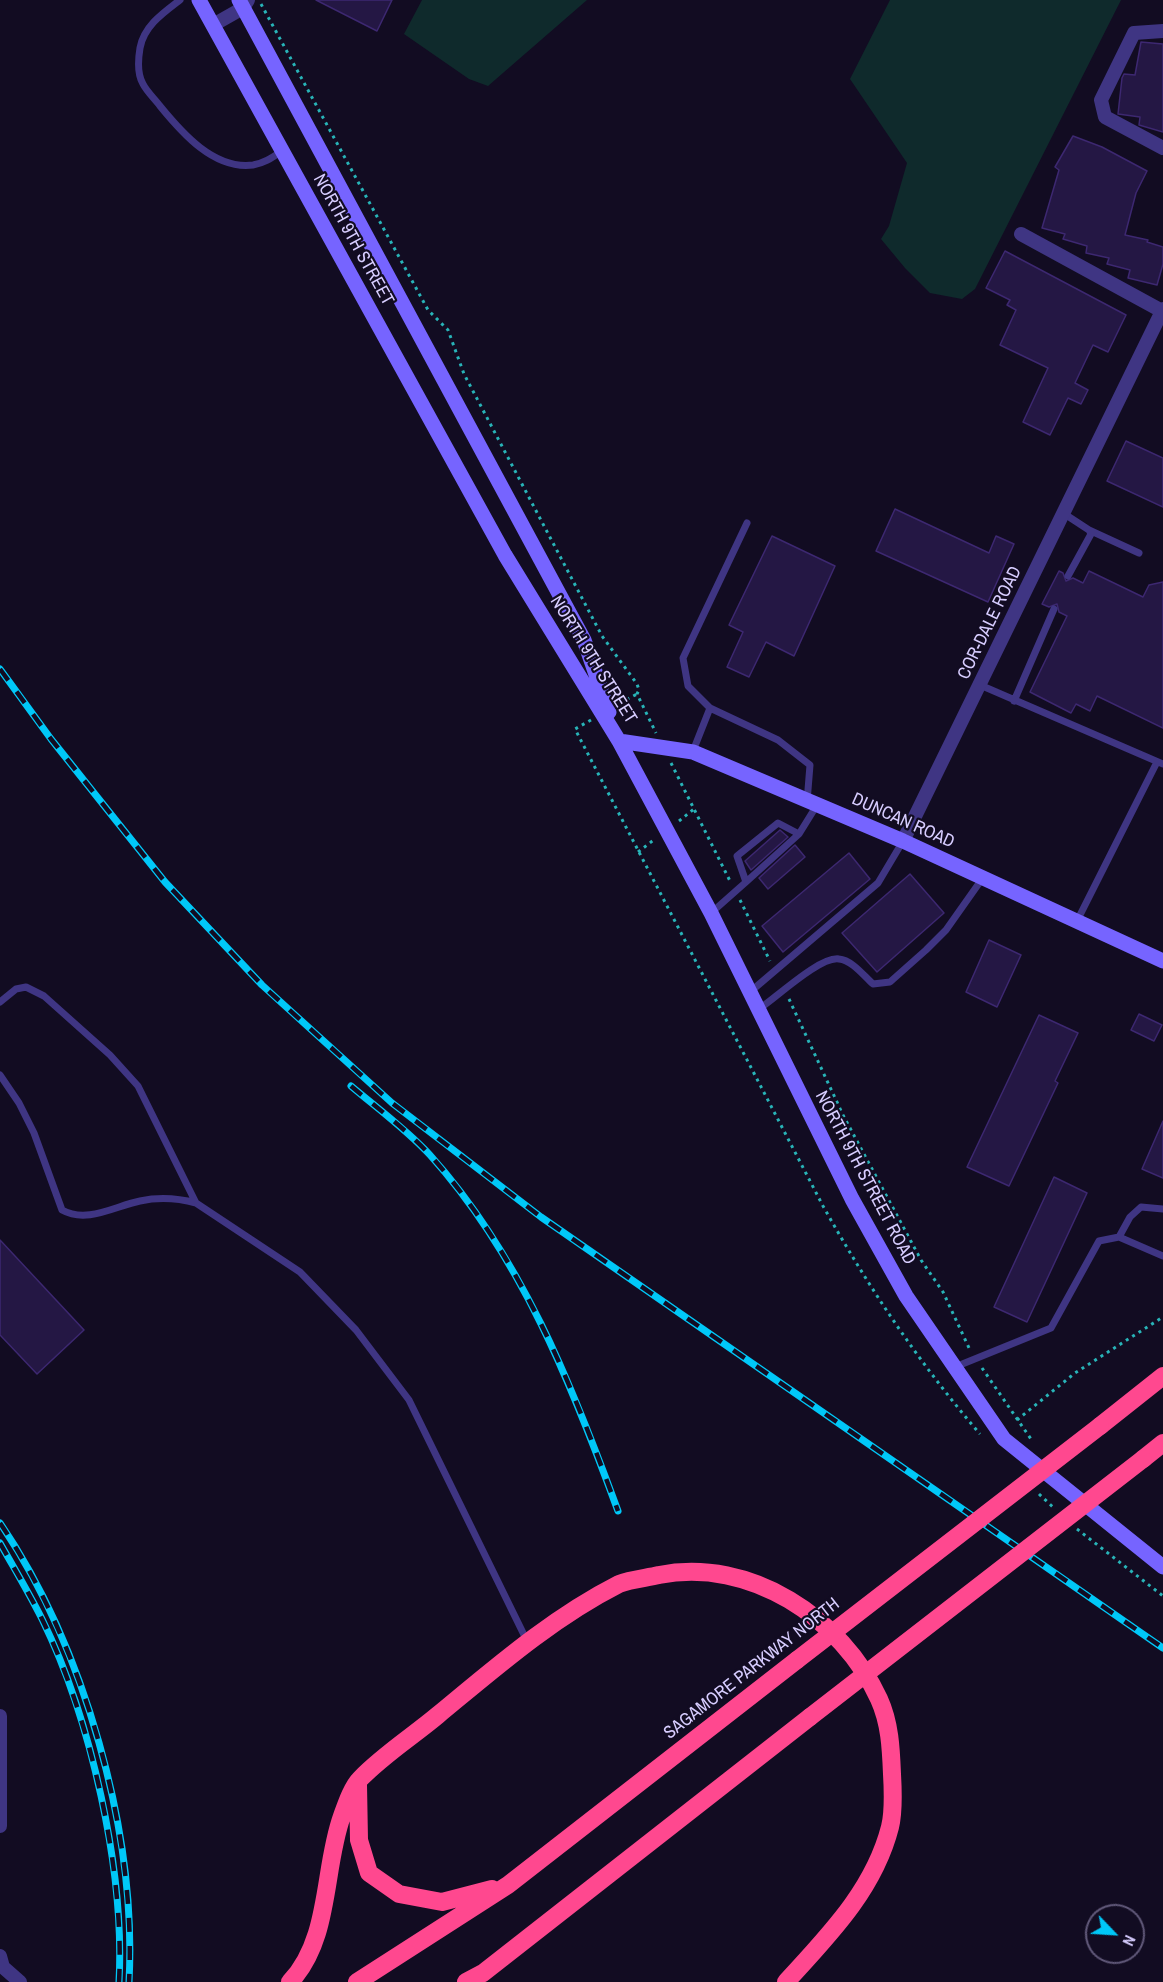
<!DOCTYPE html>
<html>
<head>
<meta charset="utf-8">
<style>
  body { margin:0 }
  #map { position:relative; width:1163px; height:1982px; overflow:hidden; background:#120c22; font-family:"Archivo Narrow",sans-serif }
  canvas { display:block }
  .north { position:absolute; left:1085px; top:1904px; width:60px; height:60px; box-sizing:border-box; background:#120c22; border:2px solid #61597a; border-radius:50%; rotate:115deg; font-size:16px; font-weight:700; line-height:24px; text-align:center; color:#d7cdff }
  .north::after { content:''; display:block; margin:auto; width:21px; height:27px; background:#00c8f8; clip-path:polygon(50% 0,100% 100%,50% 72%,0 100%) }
</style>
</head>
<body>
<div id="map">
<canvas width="1163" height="1982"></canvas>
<div class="north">N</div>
</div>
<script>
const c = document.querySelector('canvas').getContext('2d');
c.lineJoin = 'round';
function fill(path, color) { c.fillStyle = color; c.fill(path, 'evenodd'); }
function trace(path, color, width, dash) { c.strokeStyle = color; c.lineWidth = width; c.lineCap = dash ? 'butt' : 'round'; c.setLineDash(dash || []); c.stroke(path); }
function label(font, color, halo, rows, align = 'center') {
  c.font = font + ' "Archivo Narrow",sans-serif'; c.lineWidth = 4.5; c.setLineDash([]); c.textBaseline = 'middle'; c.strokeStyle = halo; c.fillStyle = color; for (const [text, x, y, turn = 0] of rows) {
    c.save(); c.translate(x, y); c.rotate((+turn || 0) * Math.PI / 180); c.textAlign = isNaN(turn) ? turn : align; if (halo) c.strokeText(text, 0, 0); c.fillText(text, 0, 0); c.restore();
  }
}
fill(new Path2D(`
  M422 0H587L488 86 469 79 404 34Z
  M890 0H1121L975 289 962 299 930 293 905 268 881 239 889 226 907 163 850 79Z`), '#0f2a2c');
const building = new Path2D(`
  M316 0H392L377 31Z
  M1141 42 1163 44V132L1139 125 1140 117 1118 114 1122 78 1124 74 1135 75Z
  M1073 136 1102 147 1147 171 1136 193 1125 235 1148 240 1147 242 1163 247V264L1157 285 1128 278 1130 270 1107 264 1109 258 1086 253 1087 246 1063 239 1065 234 1042 228 1059 170 1055 167Z
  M1005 251 1126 315 1108 352 1093 345 1075 383 1088 390 1081 404 1068 398 1050 435 1023 422 1048 368 1000 345 1016 310 1007 305 1010 300 986 288Z
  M1126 441 1163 458V507L1107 481Z
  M895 509 989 553 996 536 1014 544 988 602 876 551Z
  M772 536 835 566 794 656 766 642 749 677 727 667 743 632 729 625Z
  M1059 571 1063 573 1066 581 1073 578 1083 583 1089 571 1143 597 1149 585 1163 582V728L1097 696 1090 711 1076 704 1071 713 1030 692 1067 616 1059 612 1057 604 1049 607 1042 604Z
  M780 830 788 837 751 870 745 861Z
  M795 845 805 857 768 889 759 878Z
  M849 853 870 879 783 952 762 926Z
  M910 874 944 913 877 972 842 933Z
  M989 940 1021 955 997 1007 966 992Z
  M1139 1014 1162 1025 1154 1041 1131 1030Z
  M1039 1015 1078 1033 1055 1081 1058 1083 1009 1186 967 1167Z
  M1163 1121V1178L1142 1169Z
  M1054 1177 1087 1193 1027 1322 994 1307Z
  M0 1240 84 1330 37 1374 0 1335Z`);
fill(building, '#241744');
trace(building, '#3d2871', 1.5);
trace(new Path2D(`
  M261 4 428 310 448 330 464 374 602 636 637 684 639 690 637 694 656 733
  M620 703 637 694
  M591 720 575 729 823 1206C869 1288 919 1363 980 1434
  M671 763 731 883
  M679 821 694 809
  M638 852 655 839
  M740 900 770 961
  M789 999 843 1115 921 1260 943 1292 970 1350
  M982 1368 1033 1442
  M1017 1420 1075 1373 1163 1317
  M1039 1494 1054 1508
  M1077 1529 1163 1596`), '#28b4b8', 3, [3, 4.5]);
trace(new Path2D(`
  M180 0C163 13 144 26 140 48 138 60 137 74 143 84 147 92 155 99 160 106 182 133 214 170 253 165 265 163 273 157 282 151
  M1063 513 1089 530 1091 534 1068 576
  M1089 530 1139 553
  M980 685 1163 764
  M1014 701 1054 609
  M710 708 778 740 810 765 807 802
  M693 751 710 708 688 686 683 658 747 523
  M746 882 799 834
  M711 913 746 882 737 856 778 823 799 834 817 805
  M1077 921 1157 762
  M750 992 878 883 903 841
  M0 1002 16 989 26 987 44 996 110 1055 138 1086 196 1203
  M759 1009C776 998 820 956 839 959 852 960 864 976 873 984L890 982 926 950 946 930 982 879
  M0 1075 19 1103 34 1133 62 1210C87 1224 115 1206 140 1201 159 1197 177 1198 196 1203L300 1272 356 1330 409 1400 527 1641
  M1119 1237 1130 1217 1141 1207 1163 1209
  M955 1367 1051 1328 1099 1241 1119 1237 1163 1256`), '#3f3583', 7);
trace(new Path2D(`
  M213 25 243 8 248 0
  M1163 31 1134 33 1101 100 1105 117 1163 148
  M1021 234 1162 311
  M903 841 1163 309
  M0 1716V1826
  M0 1956 3 1967 20 1982`), '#3f3583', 14);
trace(new Path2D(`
  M199 0 505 555 619 741 711 913 852 1199 906 1296 1004 1439 1163 1567
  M239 0 584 640 609 712
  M619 741 693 752 903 841 1163 961`), '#7664ff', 15);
trace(new Path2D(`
  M1100 1426 1163 1376
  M1143 1459 1163 1443
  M358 1785 359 1840 369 1873 399 1894 442 1902 492 1889
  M290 1982C331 1939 323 1868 342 1816 346 1805 352 1787 360 1779 383 1755 413 1736 438 1715 495 1668 552 1618 619 1584 631 1579 647 1578 659 1575 750 1557 842 1618 879 1699 890 1723 891 1749 892 1774 893 1791 894 1811 890 1827 874 1890 828 1936 786 1982
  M357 1982 508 1885 797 1660
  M466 1982 483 1973 810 1717`), '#ff488f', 18);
const rail = new Path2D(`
  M0 669 51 739 165 882 262 985 392 1103 541 1217 1163 1648
  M351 1086C377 1108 407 1130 430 1155 521 1256 572 1385 618 1511
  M0 1523C84 1647 137 1832 129 1982
  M0 1543C14 1568 29 1593 42 1619 91 1719 125 1871 119 1982`);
trace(rail, '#00c8f8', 7);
trace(rail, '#120c22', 4.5, [14]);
trace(new Path2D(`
  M797 1660 1100 1426
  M810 1717 1143 1459`), '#ff488f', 18);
label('18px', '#d7cdff', '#120c22', [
  ["NORTH 9TH STREET",353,240,61],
  ["COR-DALE ROAD",990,623,-64],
  ["NORTH 9TH STREET",593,660,58],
  ["DUNCAN ROAD",903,821,24],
  ["NORTH 9TH STREET ROAD",865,1178,62],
  ["SAGAMORE PARKWAY NORTH",752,1669,-38]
]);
</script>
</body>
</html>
